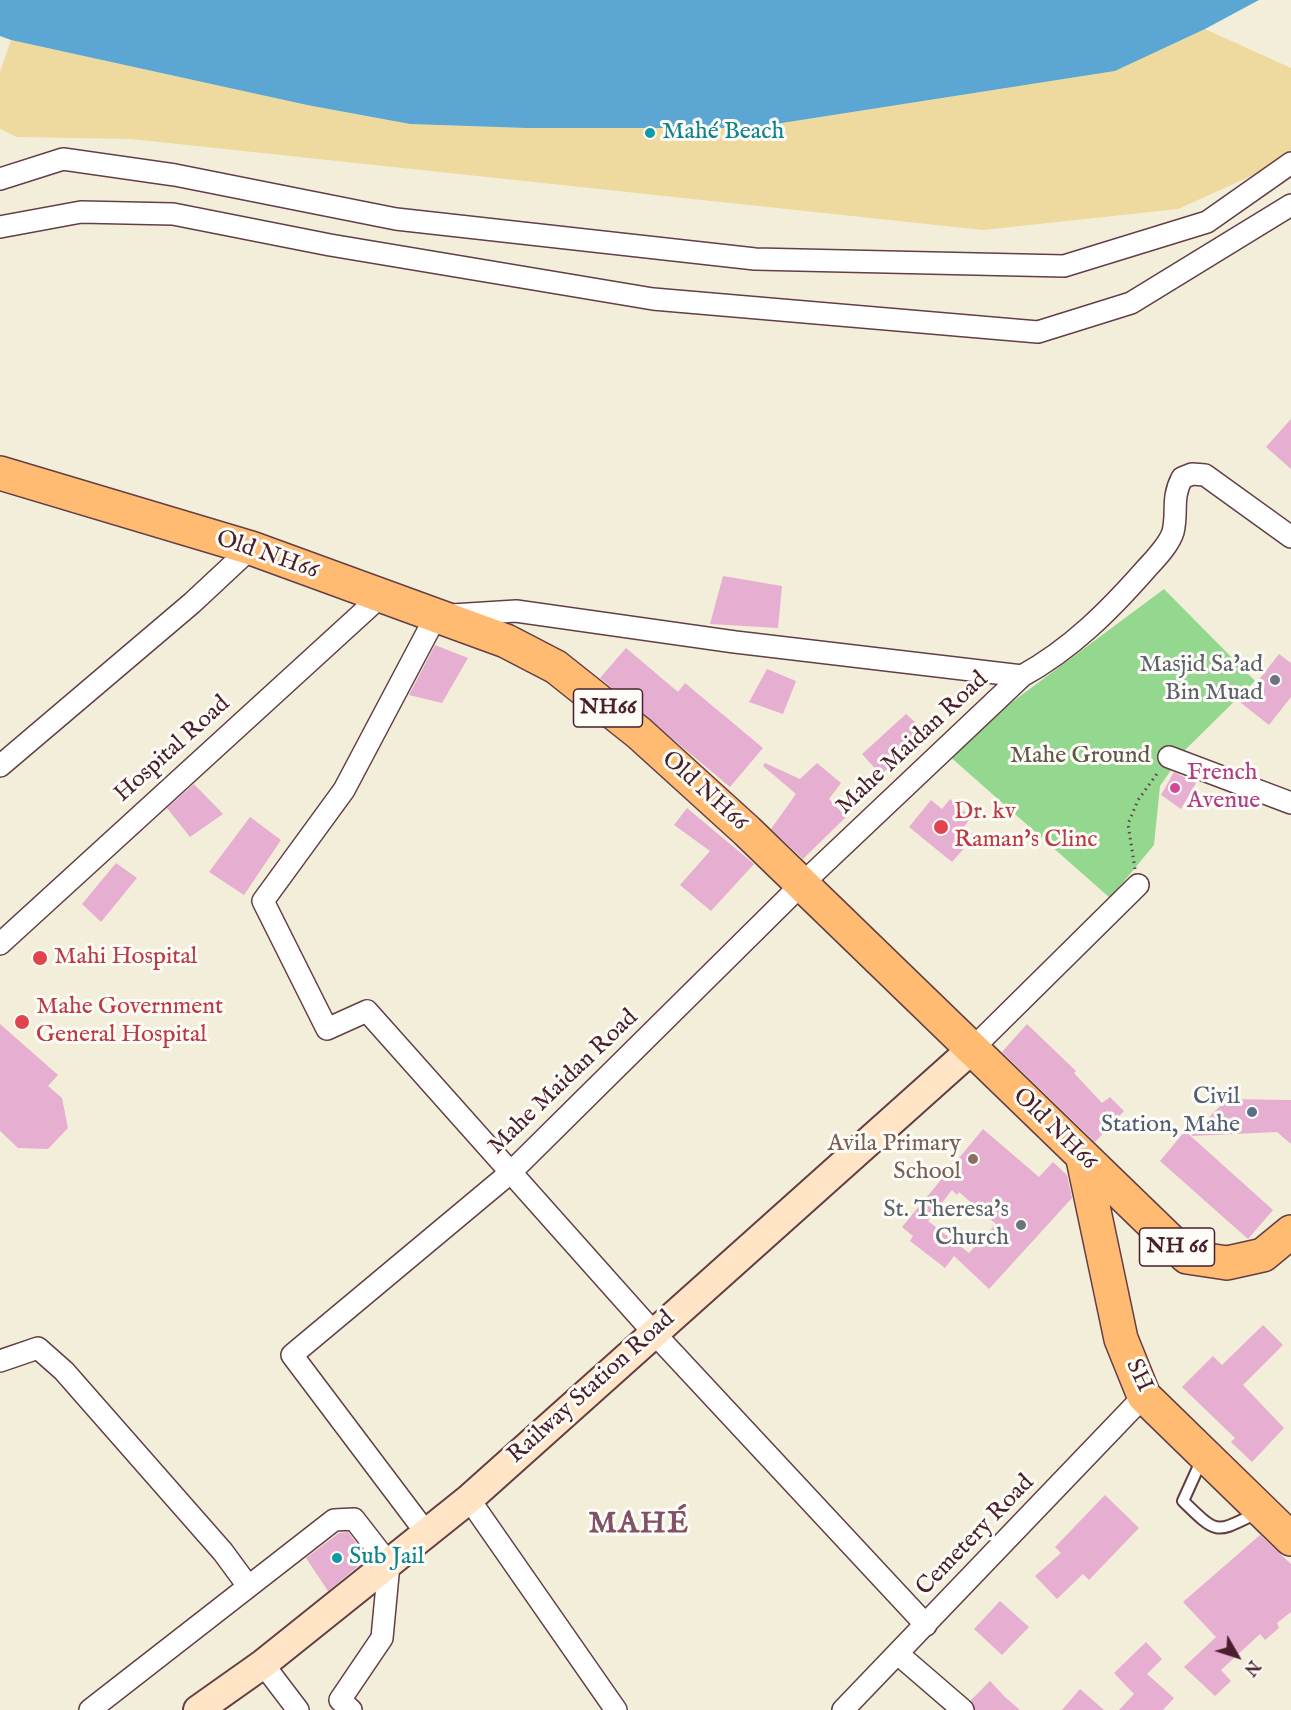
<!DOCTYPE html>
<html>
<head>
<meta charset="utf-8">
<style>
  body { margin:0 }
  #map { position:relative; width:1291px; height:1710px; overflow:hidden; background:#f3eeda; font-family:"IM FELL English",serif }
  canvas { display:block }
  .north { position:absolute; left:1207px; top:1626px; width:60px; height:60px; -webkit-text-stroke:4px #fdfcf7; paint-order:stroke; rotate:129deg; font-size:16px; font-weight:700; line-height:24px; text-align:center; color:#4a1f2b }
  .north::after { content:''; display:block; margin:auto; width:21px; height:27px; background:#4a1f2b; clip-path:polygon(50% 0,100% 100%,50% 72%,0 100%) }
</style>
</head>
<body>
<div id="map">
<canvas width="1291" height="1710"></canvas>
<div class="north">N</div>
</div>
<script>
const c = document.querySelector('canvas').getContext('2d');
c.lineJoin = 'round';
function fill(path, color) { c.fillStyle = color; c.fill(path, 'evenodd'); }
function trace(path, color, width, dash) { c.strokeStyle = color; c.lineWidth = width; c.lineCap = dash ? 'butt' : 'round'; c.setLineDash(dash || []); c.stroke(path); }
function label(font, color, halo, rows, align = 'center') {
  c.font = font + ' "IM FELL English",serif'; c.lineWidth = 6; c.setLineDash([]); c.textBaseline = 'middle'; c.strokeStyle = halo; c.fillStyle = color; for (const [text, x, y, turn = 0] of rows) {
    c.save(); c.translate(x, y); c.rotate((+turn || 0) * Math.PI / 180); c.textAlign = isNaN(turn) ? turn : align; if (halo) c.strokeText(text, 0, 0); c.fillText(text, 0, 0); c.restore();
  }
}
fill(new Path2D(`
  M1164 589 1255 681 1184 751 1160 786 1154 845 1110 898 947 754 984 723Z`), '#94d78f');
fill(new Path2D(`
  M1205 29 1291 68V158L1178 209 983 230 131 139 17 137 0 129V72L11 40 307 105 410 124 526 128H750L1115 71Z`), '#eeda9e');
fill(new Path2D(`
  M0 0H1259L1205 29 1115 71 750 128H526L410 124 307 105 11 40 0 36Z`), '#5ba6d3');
fill(new Path2D(`
  M1291 419V469L1266 447Z
  M723 576 782 586 778 628 710 624Z
  M435 645 468 658 442 703 409 695Z
  M626 648 678 692 685 683 763 748 730 787 600 678Z
  M1279 654 1291 663V697L1269 725 1241 703Z
  M767 669 796 681 783 714 749 702Z
  M906 714 925 731 881 775 862 754Z
  M765 763 800 779 817 763 841 783 829 799 846 817 803 859 771 829 796 794 763 766Z
  M1174 772 1196 783 1181 809 1161 795Z
  M194 784 223 814 190 837 167 808Z
  M950 799 971 817 964 827 975 836 952 862 909 827 931 800 942 809Z
  M687 808 754 864 711 911 680 885 710 851 674 825Z
  M250 817 281 840 244 895 209 872Z
  M116 863 137 878 101 922 82 904Z
  M0 1024 58 1075 48 1086 62 1098 68 1128 48 1149 18 1148 0 1131Z
  M1027 1024 1076 1071 1074 1073 1102 1103 1110 1097 1124 1111 1095 1142 1002 1052Z
  M1227 1099 1291 1100V1144L1277 1132 1191 1136Z
  M983 1129 1039 1177 1053 1162 1067 1175 1072 1198 989 1289 954 1256 945 1268 910 1241 913 1236 902 1227ZM952 1190 957 1195 959 1192 996 1224 969 1253 928 1221Z
  M1185 1131 1273 1210 1248 1239 1160 1161Z
  M1263 1325 1283 1345 1243 1385 1284 1428 1252 1462 1231 1442 1235 1438 1182 1387 1213 1356 1222 1365Z
  M1105 1495 1139 1528 1089 1580 1083 1574 1057 1599 1035 1576 1061 1553 1055 1547Z
  M348 1532 368 1558 328 1591 306 1558 339 1533Z
  M1260 1535 1291 1564V1612L1277 1623 1279 1628 1265 1640 1260 1634 1221 1670 1231 1681 1215 1696 1184 1667 1216 1637 1183 1602Z
  M1000 1601 1029 1627 1002 1655 974 1629Z
  M1146 1642 1162 1659 1147 1674 1174 1698 1163 1710H1119L1134 1694 1114 1673Z
  M990 1681 1005 1697 1020 1710H975L971 1700Z
  M1080 1689 1104 1710H1062Z`), '#e6aed0');
const lane = new Path2D(`
  M1202 1459 1183 1501C1219 1536 1215 1533 1259 1512`);
const street = new Path2D(`
  M0 179 63 159 175 175 396 219 755 259 1064 266 1207 222 1291 163
  M0 227 81 212 173 214 330 245 653 299 1038 332 1131 303 1291 205
  M1169 757 1291 803
  M0 766 192 603 251 548
  M0 944 381 596
  M972 1049 1138 885
  M0 1361 38 1348 64 1371 223 1552 248 1586
  M469 1499 616 1710
  M427 1534 292 1355 510 1173 802 884 1022 676C1071 649 1109 611 1146 569 1155 559 1169 545 1173 532 1178 512 1171 499 1182 478L1192 474 1205 475 1291 537
  M926 1625 654 1333 367 1011 327 1029 263 901 344 790 436 616 516 611 735 642 1022 676
  M898 1654 963 1710
  M263 1664 298 1710
  M90 1710 334 1520 354 1519 389 1564 382 1638 340 1700 351 1710
  M843 1710 1144 1396`);
const secondary = new Path2D(`
  M198 1710 263 1664 469 1499 972 1049`);
const primary = new Path2D(`
  M0 473 251 548 506 641 556 667 639 733 747 831 1187 1257 1227 1263 1263 1255 1291 1232
  M1083 1159 1121 1339 1144 1396 1291 1539`);
trace(lane, '#633e45', 14);
trace(street, '#633e45', 24);
trace(secondary, '#633e45', 32);
trace(primary, '#633e45', 36);
trace(new Path2D(`
  M1135 869 1128 824 1138 800 1159 771`), '#633e45', 3, [1.5, 4.5]);
trace(lane, '#fff', 10);
trace(street, '#fff', 21);
trace(secondary, '#ffe4c6', 28);
trace(primary, '#febb71', 33);
for (const [x, y, r, color] of [
  [650,133,6,"#0f9aa8"],
  [1275,680,6,"#6b7280"],
  [1175,788,6,"#d1479c"],
  [941,827,8,"#e0444e"],
  [40,958,8,"#e0444e"],
  [22,1022,8,"#e0444e"],
  [1252,1112,6,"#5c6f8a"],
  [973,1159,6,"#8d6e63"],
  [1021,1225,6,"#6b7280"],
  [337,1558,6,"#0f9aa8"]
]) { const dot = new Path2D(); dot.arc(x, y, r, 0, 2 * Math.PI); c.fillStyle = color; c.fill(dot); trace(dot, '#fdfcf7', 2); }
for (const [x, y, w] of [
  [608,708,69],
  [1177,1247,75]
]) { const box = new Path2D(); box.roundRect(x - w / 2, y - 19, w, 38, 4.5); c.fillStyle = '#fdfcf7'; c.fill(box); trace(box, '#4a1f2b', 1.5); }
label('bold 22px', '#4a1f2b', null, [
  ["NH66",608,708],
  ["NH 66",1177,1247]
]);
label('24px', '#0d838f', '#fdfcf7', [
  ["Mahé Beach",662,133],
  ["Sub Jail",349,1558]
], 'left');
label('24px', '#4a1f2b', '#fdfcf7', [
  ["Old NH66",267,556,19],
  ["Mahe Maidan Road",913,744,-43],
  ["Hospital Road",173,750,-42],
  ["Old NH66",704,792,42],
  ["Mahe Maidan Road",564,1083,-44],
  ["Old NH66",1054,1130,44],
  ["SH",1138,1376,64],
  ["Railway Station Road",592,1388,-42],
  ["Cemetery Road",976,1536,-46]
]);
label('24px', '#5b616d', '#fdfcf7', [
  ["Masjid Sa'ad",1263,666],
  ["Bin Muad",1263,694],
  ["St. Theresa's",1009,1211],
  ["Church",1009,1239]
], 'right');
label('24px', '#605649', '#fdfcf7', [
  ["Mahe Ground",1080,757]
]);
label('24px', '#b23c85', '#fdfcf7', [
  ["French",1187,774],
  ["Avenue",1187,802]
], 'left');
label('24px', '#be3a42', '#fdfcf7', [
  ["Dr. kv",954,813],
  ["Raman's Clinc",954,841],
  ["Mahi Hospital",54,958],
  ["Mahe Government",36,1008],
  ["General Hospital",36,1036]
], 'left');
label('24px', '#4e5e75', '#fdfcf7', [
  ["Civil",1240,1098],
  ["Station, Mahe",1240,1126]
], 'right');
label('24px', '#785e54', '#fdfcf7', [
  ["Avila Primary",961,1145],
  ["School",961,1173]
], 'right');
c.letterSpacing = '1.5px';
label('bold 30px', '#815165', '#fdfcf7', [
  ["MAHÉ",639,1526]
]);
c.letterSpacing = '0px';
</script>
</body>
</html>
